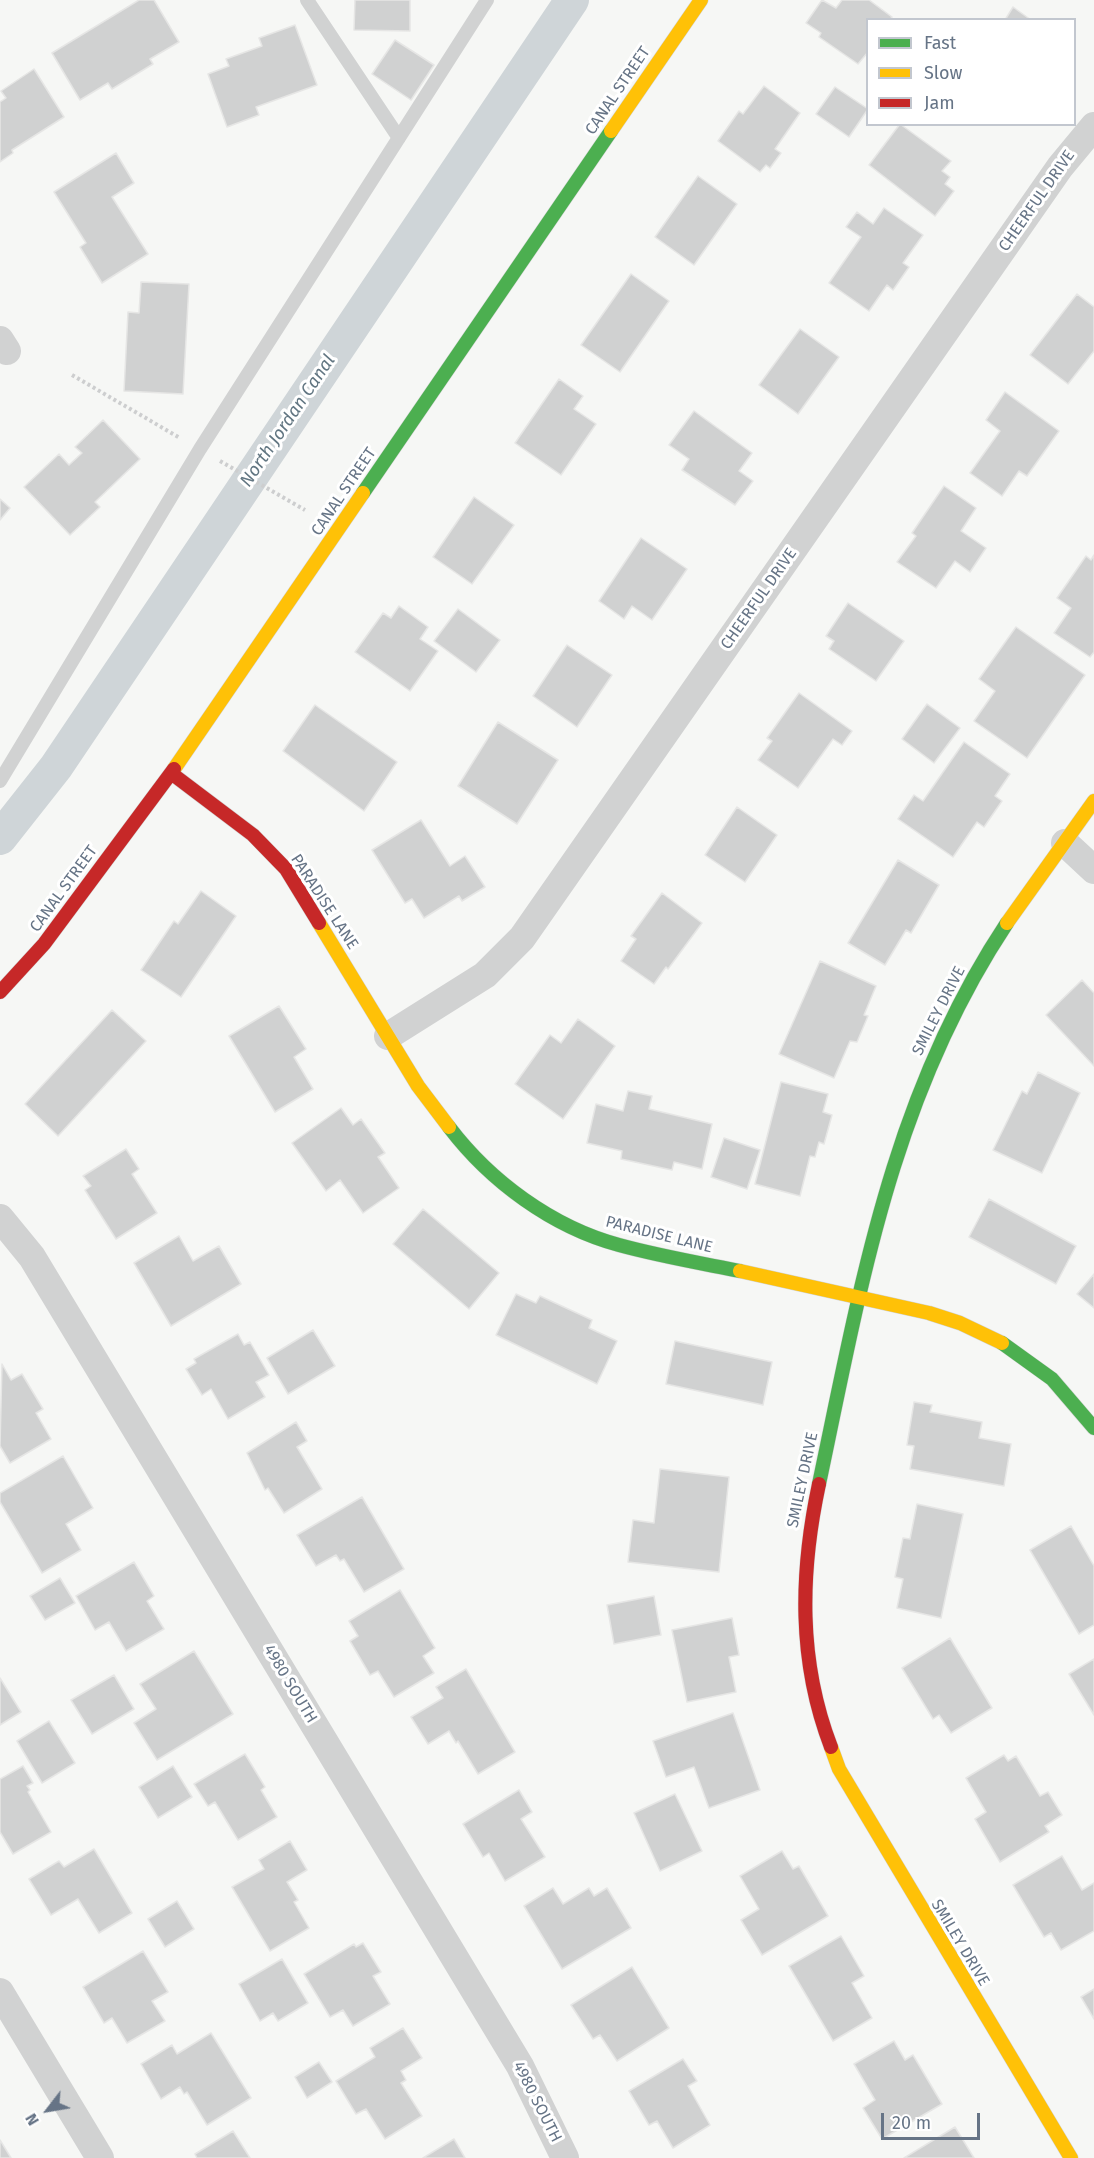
<!DOCTYPE html>
<html>
<head>
<meta charset="utf-8">
<style>
  body { margin:0 }
  #map { position:relative; width:1094px; height:2158px; overflow:hidden; background:#f6f7f5; font-family:"Fira Sans",sans-serif }
  canvas { display:block }
  .legend { position:absolute; left:866px; top:18px; width:210px; height:108px; box-sizing:border-box; background:#fff; border:2px solid #c2c7cf; margin:0; padding:8px 10px; list-style:none; font-size:18px; color:#667486 }
  .legend li { display:flex; align-items:center; gap:12px; height:30px }
  .legend b { width:30px; border:2px solid #c2c7cf }
  .north { position:absolute; left:18px; top:2080px; width:60px; height:60px; -webkit-text-stroke:4px #fff; paint-order:stroke; rotate:239deg; font-size:16px; font-weight:700; line-height:24px; text-align:center; color:#667486 }
  .north::after { content:''; display:block; margin:auto; width:21px; height:27px; background:#667486; clip-path:polygon(50% 0,100% 100%,50% 72%,0 100%) }
  .scale { position:absolute; left:881px; top:2113px; width:99px; height:27px; box-sizing:border-box; border:3px solid #667486; border-top:0; padding-left:8px; font-size:18px; line-height:21px; white-space:nowrap; color:#667486; -webkit-text-stroke:4px #fff; paint-order:stroke }
</style>
</head>
<body>
<div id="map">
<canvas width="1094" height="2158"></canvas>
<ul class="legend">
<li><b style="height:8px;background:#4caf50"></b>Fast</li>
<li><b style="height:8px;background:#ffc107"></b>Slow</li>
<li><b style="height:8px;background:#c62828"></b>Jam</li>
</ul>
<div class="north">N</div>
<div class="scale">20 m</div>
</div>
<script>
const c = document.querySelector('canvas').getContext('2d');
c.lineJoin = 'round';
function trace(path, color, width, dash) { c.strokeStyle = color; c.lineWidth = width; c.lineCap = dash ? 'butt' : 'round'; c.setLineDash(dash || []); c.stroke(path); }
function fill(path, color) { c.fillStyle = color; c.fill(path, 'evenodd'); }
function label(font, color, halo, rows, align = 'center') {
  c.font = font + ' "Fira Sans",sans-serif'; c.lineWidth = 6; c.setLineDash([]); c.textBaseline = 'middle'; c.strokeStyle = halo; c.fillStyle = color; for (const [text, x, y, turn = 0] of rows) {
    c.save(); c.translate(x, y); c.rotate((+turn || 0) * Math.PI / 180); c.textAlign = isNaN(turn) ? turn : align; if (halo) c.strokeText(text, 0, 0); c.fillText(text, 0, 0); c.restore();
  }
}
trace(new Path2D(`
  M0 838 56 767 572 0`), '#cfd5d8', 34);
const building = new Path2D(`
  M139 0H154L179 42 150 59 153 64 112 89 108 83 80 100 52 53Z
  M355 0H410V31L354 30Z
  M822 0 836 8 842 0H869L892 17 890 20H868V52L858 64 819 37 821 33 806 23Z
  M1013 7 1031 20H1005Z
  M295 25 317 85 256 107 259 115 227 127 208 74 229 66 226 59 262 46 259 38Z
  M395 40 434 65 411 100 372 74Z
  M34 69 64 117 12 150 13 153 0 162V102L6 98 1 91Z
  M764 86 800 113 775 149 781 153 770 168 766 165 760 172 718 141 739 111 743 114Z
  M835 87 868 109 849 137 816 114Z
  M900 124 951 161 942 171 950 177 945 184 954 191 935 216 869 165Z
  M116 153 134 183 112 197 148 254 102 283 80 247 86 243 54 192Z
  M698 176 737 204 694 265 655 237Z
  M884 208 923 235 903 263 909 267 893 290 887 285 869 311 829 283 861 237 846 227 857 212 873 224Z
  M631 274 669 301 620 372 581 345Z
  M141 282 189 284 183 394 124 391 128 312 139 313Z
  M1077 294 1094 307V351L1068 384 1030 355Z
  M800 329 839 357 798 414 759 385Z
  M559 379 583 396 574 409 596 424 561 475 515 443Z
  M1005 392 1059 431 1027 476 1019 471 1002 496 970 473 1000 431 986 420Z
  M694 411 752 453 739 471 753 481 735 505 682 470 689 459 669 445Z
  M103 420 140 459 95 502 100 507 70 535 24 487 59 454 69 465 82 453 75 447Z
  M944 486 976 508 961 531 986 548 970 572 955 561 936 588 897 562 916 536 912 533Z
  M474 497 514 525 472 584 433 557Z
  M0 499 10 508 0 520Z
  M641 538 687 569 652 620 632 606 624 619 599 601Z
  M1094 555V652L1090 657 1054 633 1071 608 1057 598 1086 556 1091 560Z
  M848 603 904 641 876 681 829 649 834 641 826 636Z
  M399 606 428 627 420 639 438 651 410 691 355 652 383 613 391 618Z
  M458 609 500 640 476 672 434 641Z
  M1016 627 1085 675 1027 758 974 721 995 691 979 679Z
  M567 645 612 675 577 727 533 696Z
  M799 693 852 731 842 745 833 739 798 788 758 760 772 741 767 738Z
  M927 704 960 728 934 763 902 739Z
  M315 705 397 762 364 811 283 751Z
  M498 722 558 760 517 824 458 786Z
  M964 742 1010 774 995 796 1002 801 984 827 977 822 953 857 898 819 914 795 923 801Z
  M737 807 777 835 745 882 705 855Z
  M421 820 450 866 465 856 485 887 462 901 459 896 424 918 412 899 405 903 372 850Z
  M898 860 939 885 911 933 906 930 885 965 848 943Z
  M201 891 236 916 181 997 141 970 174 921 178 924Z
  M662 893 702 923 668 969 666 967 654 984 621 961 636 939 631 936Z
  M820 961 876 986 864 1015 868 1016 857 1042 850 1041 834 1078 779 1054Z
  M1082 980 1094 993V1066L1046 1015Z
  M279 1006 306 1049 294 1057 313 1089 275 1112 229 1036Z
  M112 1010 146 1041 58 1136 25 1104Z
  M578 1019 615 1046 563 1119 515 1084 550 1035 561 1043Z
  M1038 1072 1080 1093 1042 1173 993 1150 1022 1091 1027 1094Z
  M781 1082 828 1094 823 1112 832 1115 824 1144 819 1142 815 1157 810 1156 800 1196 755 1184Z
  M628 1091 652 1096 649 1109 712 1124 702 1169 674 1162 672 1170 621 1159 622 1151 587 1143 596 1104 623 1111Z
  M341 1108 353 1125 361 1119 385 1153 378 1157 399 1188 363 1213 340 1180 326 1191 292 1143Z
  M724 1138 760 1150 747 1189 711 1177Z
  M126 1149 139 1169 132 1174 157 1213 116 1239 85 1190 91 1186 83 1176Z
  M989 1199 1076 1246 1056 1284 969 1237Z
  M423 1209 499 1273 469 1309 393 1244Z
  M179 1236 193 1261 219 1246 241 1284 171 1326 134 1263Z
  M1094 1274V1308L1077 1294Z
  M516 1294 536 1303 540 1296 592 1320 589 1328 617 1341 597 1384 496 1335Z
  M313 1330 335 1366 288 1394 267 1358Z
  M238 1334 244 1345 250 1342 269 1375 256 1382 265 1397 228 1419 211 1389 202 1395 186 1369 196 1363 194 1359Z
  M675 1341 772 1362 763 1405 666 1384Z
  M2 1364 11 1380 22 1374 43 1409 36 1413 51 1439 10 1463 0 1446Z
  M914 1402 932 1405 930 1412 982 1422 979 1438 1011 1444 1004 1486 910 1469 914 1446 907 1445Z
  M296 1422 307 1441 297 1447 322 1489 284 1513 268 1488 265 1490 247 1453Z
  M63 1456 93 1508 66 1524 81 1550 42 1573 0 1502V1493Z
  M660 1469 729 1477 719 1572 628 1562 633 1520 654 1523Z
  M362 1497 404 1569 364 1592 344 1559 340 1561 336 1555 316 1566 297 1535Z
  M917 1504 963 1514 941 1618 897 1608 903 1579 895 1577 903 1538 910 1539Z
  M1071 1526 1094 1566V1625L1079 1634 1030 1550Z
  M134 1562 154 1596 147 1601 164 1629 126 1651 109 1622 95 1630 76 1596Z
  M60 1578 75 1603 45 1620 30 1596Z
  M400 1590 435 1648 423 1656 434 1673 394 1697 378 1671 370 1675 350 1641 358 1636 349 1621Z
  M654 1596 661 1635 614 1644 607 1605Z
  M732 1618 739 1655 729 1657 736 1692 687 1702 672 1630Z
  M950 1638 992 1708 951 1733 939 1715 933 1719 902 1668Z
  M194 1651 233 1714 157 1760 134 1723 156 1709 140 1684Z
  M1094 1659V1715L1069 1674Z
  M466 1669 515 1752 478 1774 458 1741 456 1743 449 1731 428 1744 411 1717 443 1698 436 1687Z
  M114 1675 134 1709 92 1734 71 1700Z
  M0 1678 21 1712 0 1725Z
  M733 1713 760 1790 709 1808 694 1767 666 1777 653 1741Z
  M49 1721 75 1763 42 1783 17 1741Z
  M245 1754 265 1787 261 1790 277 1817 238 1840 215 1802 208 1806 194 1784Z
  M1004 1755 1008 1761 1016 1756 1040 1796 1048 1792 1062 1815 1045 1826 1049 1832 1000 1862 975 1819 986 1812 966 1778Z
  M23 1766 33 1783 27 1786 30 1790 28 1792 51 1832 13 1854 0 1832V1779Z
  M173 1766 192 1797 158 1818 139 1787Z
  M519 1790 532 1812 521 1819 545 1857 505 1881 489 1853 483 1857 463 1824Z
  M675 1794 702 1851 660 1871 634 1813Z
  M290 1841 307 1870 287 1882 298 1900 294 1902 309 1928 270 1951 232 1887 264 1869 259 1860Z
  M94 1849 132 1913 99 1933 78 1899 51 1915 29 1879 59 1861 64 1867Z
  M782 1851 793 1869 799 1866 828 1916 762 1955 741 1920 759 1909 740 1876Z
  M1062 1856 1082 1890 1094 1883V1931L1061 1950 1051 1933 1044 1937 1013 1885Z
  M553 1888 563 1904 589 1888 594 1896 607 1888 631 1928 562 1969 524 1906Z
  M177 1901 194 1929 165 1947 148 1919Z
  M841 1936 864 1976 852 1983 872 2018 833 2041 789 1966Z
  M363 1943 381 1972 373 1976 390 2004 353 2026 343 2010 330 2017 304 1974 354 1944 356 1947Z
  M143 1951 168 1992 152 2001 165 2021 127 2043 112 2018 104 2023 83 1987Z
  M282 1959 308 2003 278 2021 273 2013 260 2021 239 1984Z
  M632 1967 669 2028 617 2061 600 2035 593 2039 571 2005Z
  M1094 1989V2019L1081 1997Z
  M403 2028 422 2058 401 2071 406 2080 401 2083 422 2116 385 2139 366 2109 356 2114 336 2081 375 2057 370 2048Z
  M211 2033 251 2098 207 2125 187 2092 184 2094 180 2087 161 2099 141 2064 172 2045 177 2054Z
  M894 2041 905 2060 913 2055 942 2104 882 2139 863 2108 875 2100 854 2064Z
  M683 2059 697 2081 688 2086 710 2125 673 2148 657 2121 649 2125 629 2091Z
  M319 2062 332 2082 307 2098 295 2077Z
  M955 2127 974 2158H904Z
  M233 2131 250 2158H197L195 2154Z
  M454 2139 465 2158H423Z
  M0 2140 11 2158H0Z`);
fill(building, '#d0d1d1');
trace(building, '#e6e6e5', 1.5);
const fast = new Path2D(`
  M363 493 611 131
  M449 1127C490 1181 552 1227 619 1245 659 1256 700 1263 740 1271
  M1002 1343 1052 1379 1094 1428
  M819 1484C861 1285 892 1096 1007 923`);
const slow = new Path2D(`
  M611 131 701 0
  M174 769 363 493
  M319 923 418 1086 449 1127
  M1007 923 1094 801
  M740 1271 929 1313 960 1323 1002 1343
  M831 1747 839 1769 1071 2158`);
const jam = new Path2D(`
  M171 773 253 835 286 869 319 923
  M0 992 44 944 174 769
  M819 1484C800 1573 798 1661 831 1747`);
trace(fast, '#d2d4d4', 15);
trace(slow, '#d2d4d4', 15);
trace(jam, '#d2d4d4', 15);
trace(new Path2D(`
  M72 375 180 438
  M220 461 305 510`), '#cdcecf', 4, [3, 3]);
trace(new Path2D(`
  M307 0 399 138
  M0 781 200 449 487 0`), '#d1d2d2', 14);
trace(new Path2D(`
  M0 340 7 351
  M1065 843 1094 870
  M388 1036 485 975 522 938 1060 167 1094 126
  M0 1218 32 1257 520 2066 565 2158
  M0 1992 100 2158`), '#d1d2d2', 28);
trace(fast, '#4caf50', 14);
trace(slow, '#ffc107', 14);
trace(jam, '#c62828', 14);
label('16px', '#667486', '#fff', [
  ["CANAL STREET",618,91,-56],
  ["CHEERFUL DRIVE",1037,201,-55],
  ["CANAL STREET",344,492,-56],
  ["CHEERFUL DRIVE",759,599,-55],
  ["CANAL STREET",64,889,-54],
  ["PARADISE LANE",324,902,57],
  ["SMILEY DRIVE",939,1011,-63],
  ["PARADISE LANE",659,1235,14],
  ["SMILEY DRIVE",803,1480,-78],
  ["4980 SOUTH",290,1684,59],
  ["SMILEY DRIVE",960,1943,59],
  ["4980 SOUTH",537,2102,63]
]);
label('italic 18px', '#627682', '#fff', [
  ["North Jordan Canal",288,421,-56]
]);
</script>
</body>
</html>
